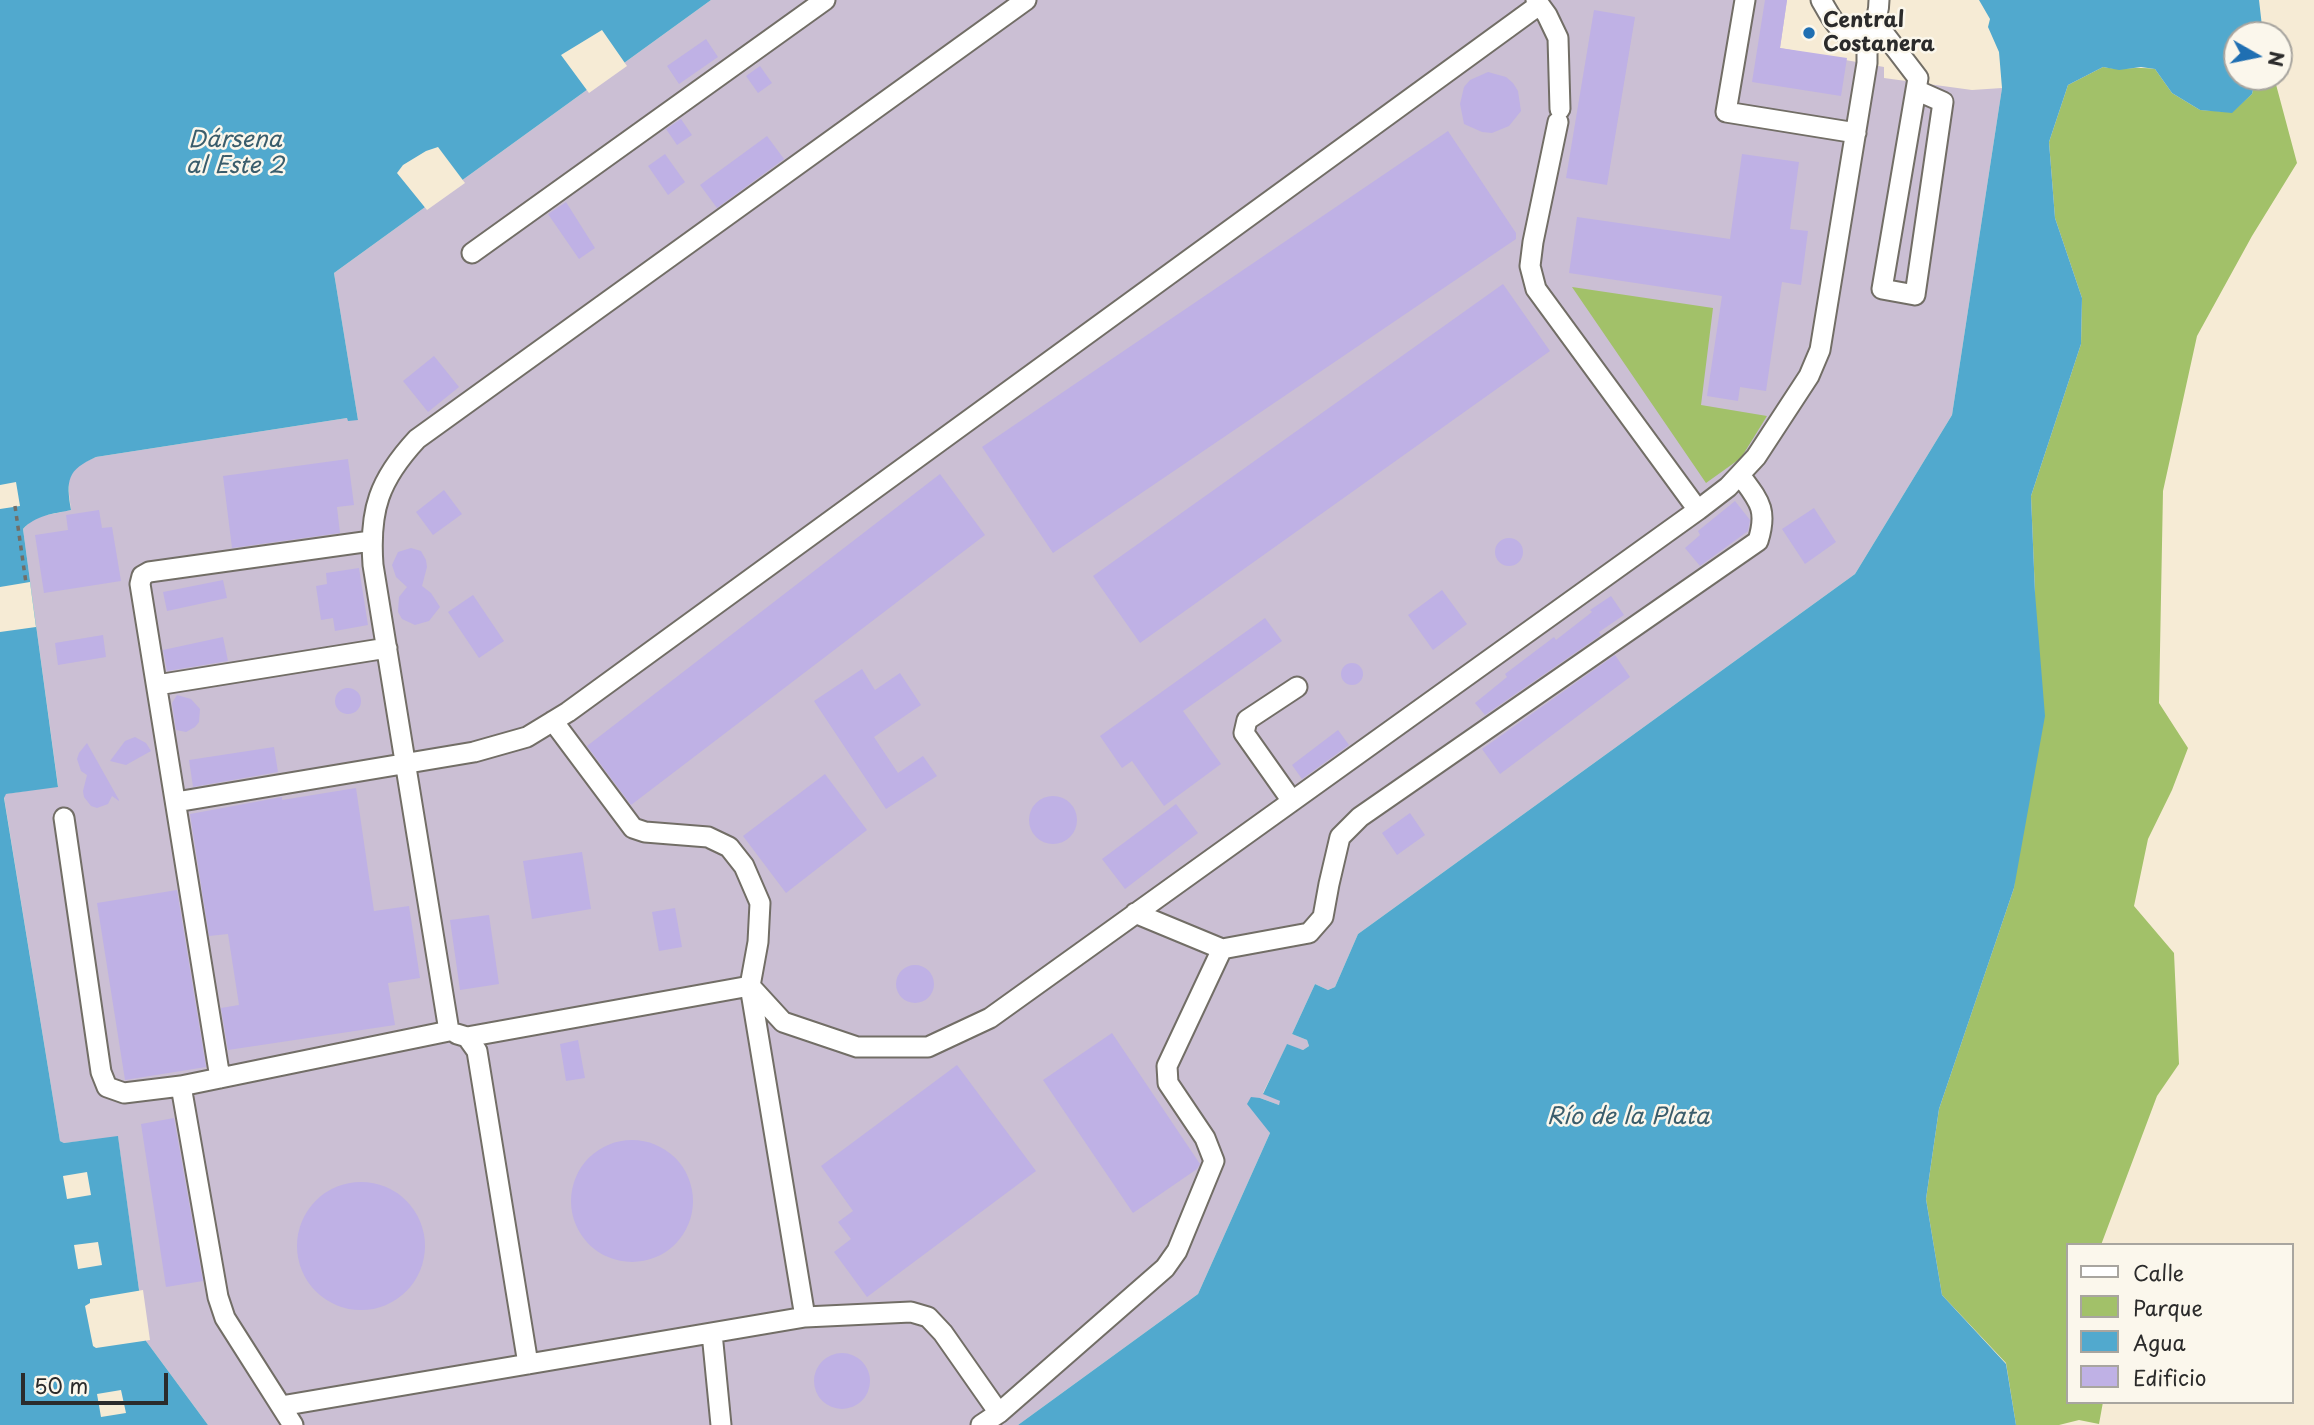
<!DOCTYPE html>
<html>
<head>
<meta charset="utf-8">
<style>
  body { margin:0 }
  #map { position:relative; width:2314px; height:1425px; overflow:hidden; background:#f6ebd5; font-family:"Playpen Sans",sans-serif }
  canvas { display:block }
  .legend { position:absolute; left:2066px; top:1243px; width:228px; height:161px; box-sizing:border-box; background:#fbf7ec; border:2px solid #a8a59f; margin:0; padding:9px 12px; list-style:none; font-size:21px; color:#2b2b2b }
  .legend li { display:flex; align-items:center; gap:14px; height:35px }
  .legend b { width:35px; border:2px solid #a8a59f }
  .north { position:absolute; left:2223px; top:21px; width:70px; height:70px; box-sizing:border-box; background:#fbf7ec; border:2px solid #a8a59f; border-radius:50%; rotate:99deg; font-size:19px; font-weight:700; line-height:28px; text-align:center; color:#2b2b2b }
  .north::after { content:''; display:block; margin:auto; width:24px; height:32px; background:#1f6fb2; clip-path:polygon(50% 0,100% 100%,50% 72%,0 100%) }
  .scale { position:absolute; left:21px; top:1373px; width:147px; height:32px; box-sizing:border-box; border:4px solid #2b2b2b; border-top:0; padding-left:9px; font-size:21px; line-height:24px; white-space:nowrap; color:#2b2b2b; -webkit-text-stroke:5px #fbf7ec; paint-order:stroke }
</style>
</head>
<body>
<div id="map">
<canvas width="2314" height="1425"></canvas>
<ul class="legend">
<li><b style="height:9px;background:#fff"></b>Calle</li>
<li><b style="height:19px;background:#a2c169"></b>Parque</li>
<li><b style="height:19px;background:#51a9ce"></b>Agua</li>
<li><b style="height:19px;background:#bfb1e5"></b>Edificio</li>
</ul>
<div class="north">N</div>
<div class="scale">50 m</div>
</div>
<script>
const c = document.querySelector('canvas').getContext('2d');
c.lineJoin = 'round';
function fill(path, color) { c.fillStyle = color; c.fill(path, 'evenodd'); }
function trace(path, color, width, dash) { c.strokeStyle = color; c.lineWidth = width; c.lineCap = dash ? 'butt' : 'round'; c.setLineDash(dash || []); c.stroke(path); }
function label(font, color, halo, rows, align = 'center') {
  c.font = font + ' "Playpen Sans",sans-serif'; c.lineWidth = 5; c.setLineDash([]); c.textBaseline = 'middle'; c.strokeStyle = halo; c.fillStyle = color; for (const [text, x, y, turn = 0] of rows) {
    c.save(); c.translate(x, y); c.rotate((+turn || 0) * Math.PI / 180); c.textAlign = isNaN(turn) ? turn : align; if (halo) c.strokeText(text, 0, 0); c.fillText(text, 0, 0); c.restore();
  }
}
fill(new Path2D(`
  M711 0H1787L1780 48 1884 67V78L1972 90 2002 88 1952 415 1855 574 1358 934 1335 987 1328 990 1315 984 1292 1034 1307 1040 1309 1046 1303 1050 1287 1045 1263 1093 1281 1101 1279 1105 1260 1098 1270 1133 1198 1294 1018 1425H208L146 1341 118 1137 64 1143 60 1141 4 797 5 794 58 786 23 529 31 521 42 516 71 510 69 494V478L78 465 96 457 347 418 358 420 334 273Z`), '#cbbfd4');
fill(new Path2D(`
  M2103 67C2121 71 2137 66 2155 69L2172 93 2200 110 2232 112 2252 94 2256 77H2274L2297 163 2252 236 2197 336 2163 491 2159 703 2188 748 2172 790 2148 839 2134 906 2174 953 2179 1064 2157 1096 2101 1245H2067V1402H2103L2099 1424 2079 1420 2059 1425H2016L2006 1363 1942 1295 1926 1199 1939 1109 2014 888 2035 593 2031 496 2081 344 2082 298 2055 218 2049 142 2068 85Z
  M1572 287 1713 308 1701 405 1767 416 1741 458 1706 483Z`), '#a2c169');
fill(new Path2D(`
  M0 0H711L334 273 358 420 348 421 347 418 96 457C67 470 66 480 71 510 53 514 36 515 23 529L58 787 6 794 4 798 60 1141 64 1143 118 1136 146 1341 208 1425H0Z
  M1979 0H2259L2263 35H2237V77H2256L2252 94 2232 113 2200 110 2172 93 2155 69 2141 67 2119 70 2103 67 2068 85 2049 142 2055 218 2082 298 2081 344 2031 496 2035 593 2045 716 2014 888 1939 1109 1926 1199 1942 1295 2006 1364 2016 1425H1018L1198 1294 1270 1133 1247 1104 1251 1097 1260 1098 1279 1105 1280 1101 1263 1094 1287 1044 1303 1050 1309 1046 1307 1040 1292 1034 1315 984 1328 990 1335 987 1358 934 1855 574 1952 415 2002 88 1999 52 1988 27 1990 19Z`), '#51a9ce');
fill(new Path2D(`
  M602 30 627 66 589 93 561 55Z
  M438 147 465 183 427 210 397 173 403 165 426 151Z
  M16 482 20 506 0 509V485Z
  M30 582 36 627 0 632V587Z
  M87 1172 91 1195 67 1199 63 1176Z
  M98 1242 102 1265 78 1269 74 1245Z
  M143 1290 150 1340 96 1348 93 1346 85 1306 90 1303V1299Z
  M121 1390 126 1413 101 1417 97 1394Z`), '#f6ebd5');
fill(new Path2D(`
  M1765 0H1787L1780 48 1847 58 1841 96 1752 82Z
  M1594 10 1635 17 1607 185 1566 178Z
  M706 39 718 57 679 84 667 66Z
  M760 66 772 83 758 93 746 76Z
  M1488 72 1506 77 1513 83 1518 91 1521 111 1509 126 1492 133 1482 132 1464 124 1460 104 1464 87 1470 80Z
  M681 119 692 135 677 145 666 129Z
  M1448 131 1516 233V239L1053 553 982 447Z
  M767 136 784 159 717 208 700 185Z
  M665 154 685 182 668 195 648 166Z
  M1742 154 1799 162 1790 229 1808 231 1801 285 1782 282 1766 391 1740 387 1738 401 1707 396 1722 296 1569 273 1577 217 1730 239Z
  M566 202 595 248 579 259 548 214Z
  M1503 284 1550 351 1140 643 1093 576Z
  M434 356 459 387 428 412 403 381Z
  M348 459 354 505 337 507 340 533 232 548 223 476Z
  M940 474 985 535 631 805 587 746Z
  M444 490 462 514 433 535 416 512Z
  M1735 501 1750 520 1748 531 1700 566 1685 548 1700 535 1698 531Z
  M1814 508 1836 542 1805 564 1782 529Z
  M99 510 102 528 112 527 121 581 44 593 35 535 68 530 66 515Z
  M1495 552a14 14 0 1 1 28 0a14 14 0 1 1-28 0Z
  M411 548 421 551 426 560 427 567 422 586 431 593 440 607 429 621 415 625 402 619 398 612 399 597 407 587 396 577 392 565 398 552Z
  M359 568 368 625 335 631 333 618 321 620 316 586 327 584 326 573Z
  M223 580 227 598 167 611 163 592Z
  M1442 590 1467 624 1433 650 1408 615Z
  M473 595 504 641 479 658 448 612Z
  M1611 596 1624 615 1599 632 1601 635 1485 715 1475 703 1507 677 1505 674 1554 637 1556 640 1592 612 1590 610Z
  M1265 618 1282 641 1183 711 1221 764 1164 806 1132 761 1122 768 1100 736Z
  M103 635 106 657 58 665 55 643Z
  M223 637 228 661 167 671 163 650Z
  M1615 655 1630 677 1500 774 1482 749Z
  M1341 674a11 11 0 1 1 22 0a11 11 0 1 1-22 0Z
  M862 669 875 690 900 673 921 705 874 737 898 773 923 756 937 776 886 809 814 701Z
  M335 701a13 13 0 1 1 26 0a13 13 0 1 1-26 0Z
  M177 695 191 699 200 709 199 722 195 727 186 732 176 730 172 703Z
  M1338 730 1349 745 1302 779 1292 765Z
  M135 737 146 743 151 751 126 765 110 761 125 741Z
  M87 743 119 800V801L112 796 108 804 97 808 91 806 84 797 83 791 87 775 81 771 77 759 79 753Z
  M274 747 278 772 193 787 189 760Z
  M825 774 867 830 786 893 743 836Z
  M356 788 374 911 409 906 420 978 388 983 395 1025 228 1050 221 1008 239 1005 228 934 209 936 190 814 282 797V800Z
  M1029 820a24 24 0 1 1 48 0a24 24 0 1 1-48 0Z
  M1176 804 1198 833 1125 889 1102 859Z
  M1410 813 1425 835 1397 855 1382 833Z
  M582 852 591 909 532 919 523 861Z
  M177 890 206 1067 125 1080 97 903Z
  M675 908 682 947 659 951 652 912Z
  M489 915 499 984 460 990 450 920Z
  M896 984a19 19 0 1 1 38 0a19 19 0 1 1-38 0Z
  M1112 1033 1200 1164 1197 1169 1133 1213 1043 1080Z
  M578 1040 585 1078 566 1081 560 1044Z
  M957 1065 1036 1171 867 1297 834 1252 851 1239 838 1222 853 1211 821 1166Z
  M174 1118 203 1281 166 1287 141 1124Z
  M571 1201a61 61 0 1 1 122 0a61 61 0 1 1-122 0Z
  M297 1246a64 64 0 1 1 128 0a64 64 0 1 1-128 0Z
  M814 1381a28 28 0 1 1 56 0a28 28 0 1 1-56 0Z`), '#bfb1e5');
const minor = new Path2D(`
  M1536 0 1547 15 1558 38 1560 109
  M1745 0 1726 112 1856 133
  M1821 0C1827 10 1834 25 1844 32 1868 49 1879 19 1879 0
  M1876 23 1918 78 1882 289 1915 295 1943 102 1916 90
  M1558 122 1533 242 1530 266 1536 289 1698 510
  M472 253 825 0
  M157 685 387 648
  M553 721 633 828 645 832 708 837 729 847 744 866 760 903 758 942 750 986 805 1317
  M1292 801 1244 733 1247 720 1297 687
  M176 802 474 752 527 737 568 712 1539 5
  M64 818 101 1072 107 1087 124 1093 181 1086
  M1135 913 1222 949
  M457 1034 467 1037 477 1051 528 1364
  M467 1037 750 986 783 1022 857 1047H928L990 1018 1698 510 1728 487 1756 457 1809 376 1820 350 1867 63V34
  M220 1078 140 584 142 576 149 572 371 541
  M712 1333 721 1425
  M281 1406 805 1317 911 1312 928 1317 943 1333 999 1413
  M293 1425 225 1318 218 1297 181 1086 449 1031 373 565C369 510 379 480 417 439L1026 0
  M981 1425 999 1413 1165 1268 1177 1251 1214 1161 1205 1138 1168 1083 1167 1066 1222 949 1309 933 1323 917 1329 884 1340 837 1360 817 1758 541C1768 509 1759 501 1740 475`);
trace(minor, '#726e66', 23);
trace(new Path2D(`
  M15 506 26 583`), '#726e66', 3.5, [5, 5]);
trace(minor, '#fff', 19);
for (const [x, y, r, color] of [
  [1809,33,7,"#1f6fb2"]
]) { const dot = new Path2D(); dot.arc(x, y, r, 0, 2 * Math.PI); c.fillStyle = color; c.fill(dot); trace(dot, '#fbf7ec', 2.5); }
label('bold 21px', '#2b2b2b', '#fbf7ec', [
  ["Central",1823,21],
  ["Costanera",1823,45]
], 'left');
label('italic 23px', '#3a5d6c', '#fbf7ec', [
  ["Dársena",235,141],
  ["al Este 2",235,167],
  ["Río de la Plata",1628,1118]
]);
</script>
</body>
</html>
